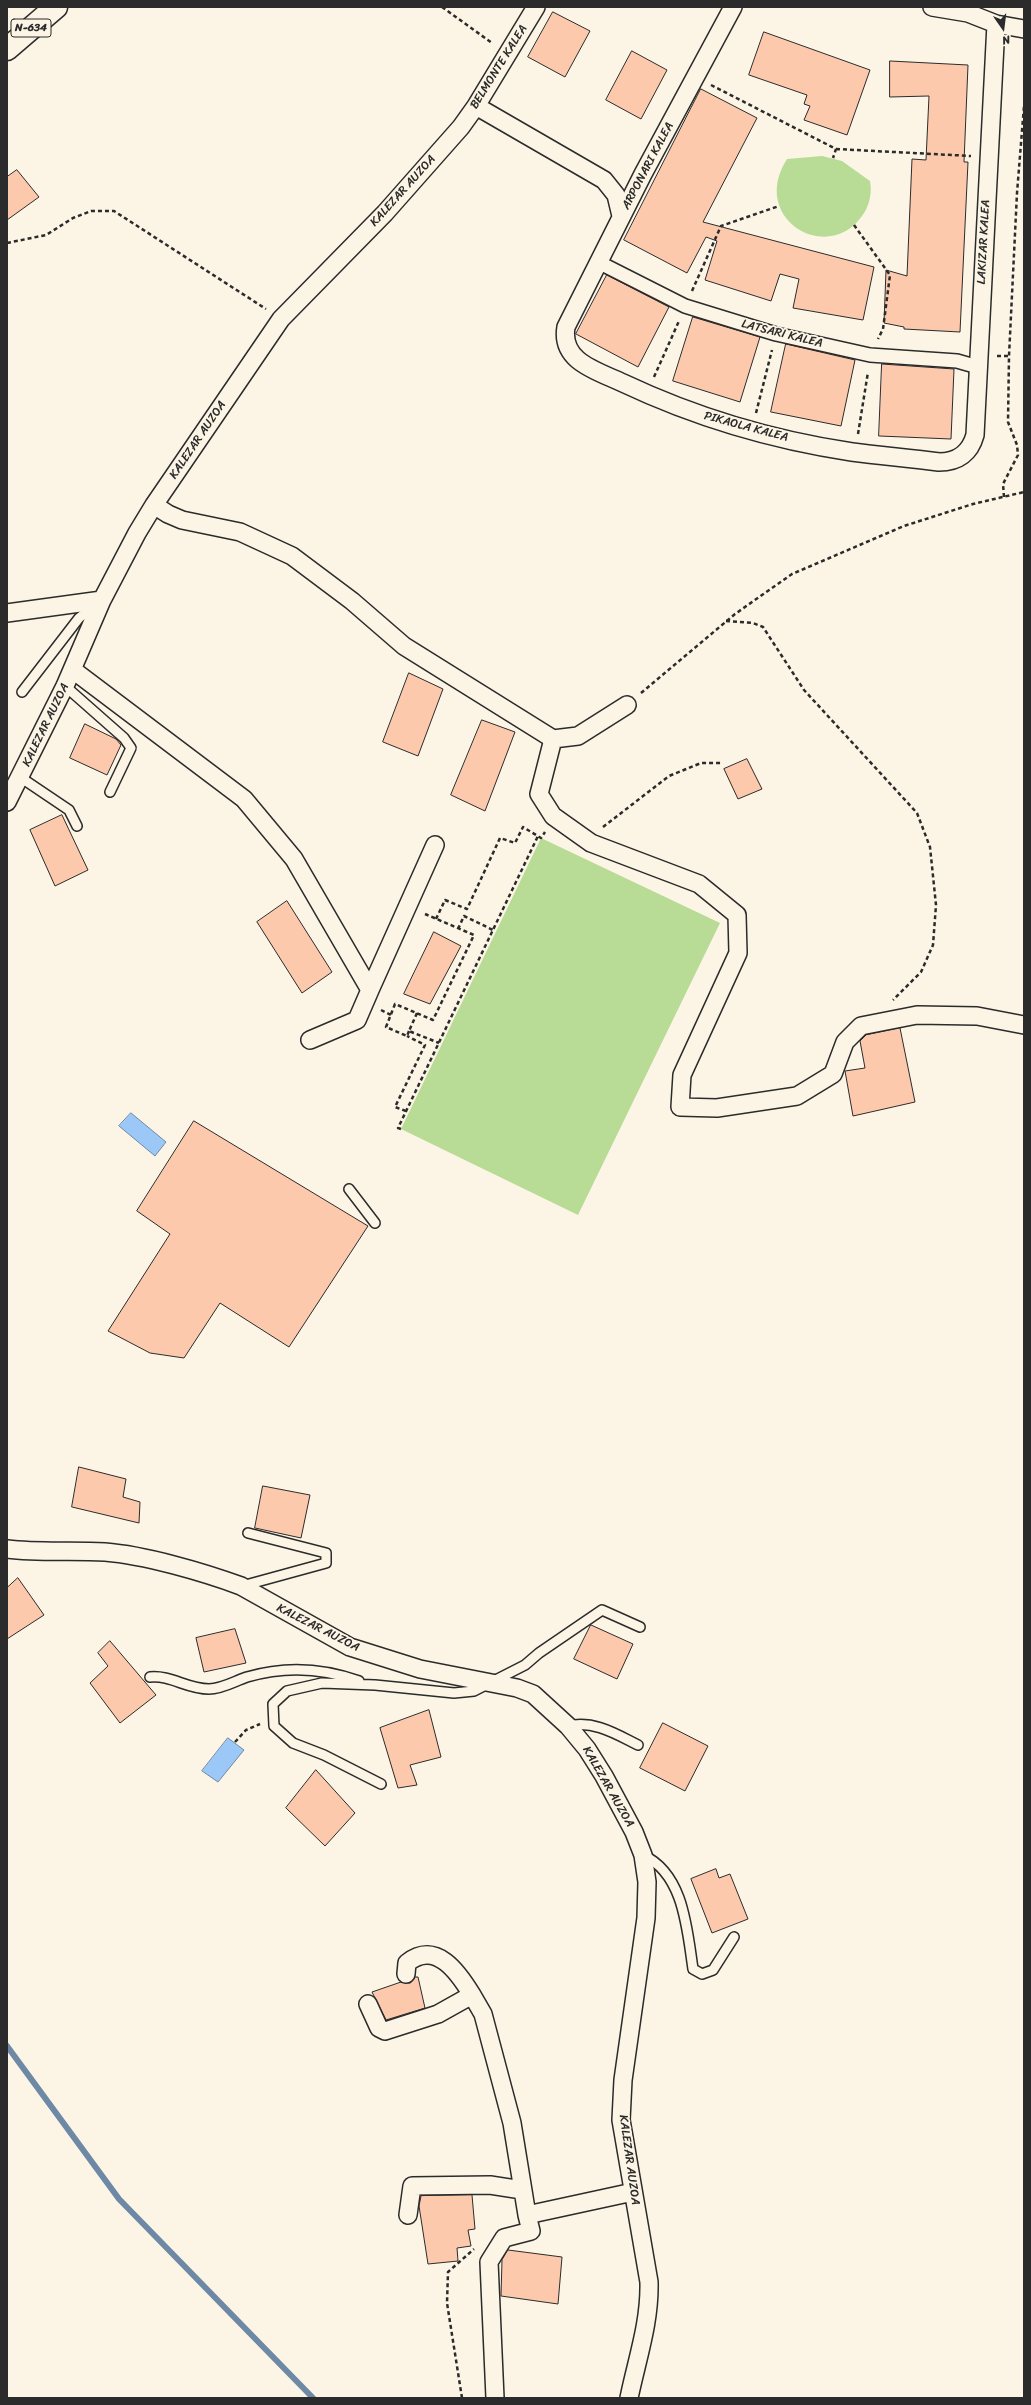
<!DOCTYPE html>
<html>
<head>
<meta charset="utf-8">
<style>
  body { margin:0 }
  #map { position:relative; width:1031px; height:2405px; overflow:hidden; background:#fcf5e5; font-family:Sriracha,sans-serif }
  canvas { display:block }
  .frame { position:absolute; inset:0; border:8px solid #2b2b2b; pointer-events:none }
  .north { position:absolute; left:983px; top:8px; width:40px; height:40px; -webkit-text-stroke:3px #fcf5e5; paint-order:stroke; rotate:166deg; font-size:11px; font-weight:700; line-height:16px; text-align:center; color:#2b2b2b }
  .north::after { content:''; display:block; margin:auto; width:14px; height:18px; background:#2b2b2b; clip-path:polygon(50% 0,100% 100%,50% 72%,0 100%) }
</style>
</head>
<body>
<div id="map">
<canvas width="1031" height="2405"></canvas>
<div class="frame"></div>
<div class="north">N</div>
</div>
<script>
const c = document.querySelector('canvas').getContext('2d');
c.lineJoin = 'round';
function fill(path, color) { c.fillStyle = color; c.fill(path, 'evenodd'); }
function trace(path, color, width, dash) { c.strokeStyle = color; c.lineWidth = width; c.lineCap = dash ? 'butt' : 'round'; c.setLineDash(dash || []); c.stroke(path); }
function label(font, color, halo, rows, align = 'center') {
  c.font = font + ' Sriracha,sans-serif'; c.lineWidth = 3.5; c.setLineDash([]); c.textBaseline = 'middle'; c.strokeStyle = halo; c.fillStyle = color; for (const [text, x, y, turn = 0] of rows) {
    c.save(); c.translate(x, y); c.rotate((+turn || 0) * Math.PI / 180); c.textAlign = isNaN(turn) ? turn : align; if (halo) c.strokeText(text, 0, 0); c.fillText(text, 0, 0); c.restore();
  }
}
fill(new Path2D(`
  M822 156 842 161 870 181C872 191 870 204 864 213 831 267 748 220 787 159Z
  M541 838 720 923 578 1215 401 1129Z`), '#b8db96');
const water = new Path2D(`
  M131 1113 166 1142 155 1156 119 1126Z
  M228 1738 244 1750 218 1782 202 1771Z`);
fill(water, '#9bc8f6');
trace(water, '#6e89a5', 1);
trace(new Path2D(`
  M7 2046 119 2199 313 2398`), '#6e89a5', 6);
const building = new Path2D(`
  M553 12 590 31 565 77 528 57Z
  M764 32 870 70 847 135 804 120 810 106 804 104 807 95 749 75Z
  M632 51 667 70 641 119 606 100Z
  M890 61 968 65 964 162H968L960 332 904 329V327L884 323 886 270 907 276 912 159 926 160 929 96 890 97Z
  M701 89 757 118 703 222 874 267 863 320 793 308 799 279 780 274 771 301 705 280 717 241 706 237 687 273 624 240Z
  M17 170 39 197 7 220V177Z
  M607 275 669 307 638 367 576 334Z
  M693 317 760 337 740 402 673 381Z
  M786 344 855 360 841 426 771 412Z
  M882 364 954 369 951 439 879 436Z
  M409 673 443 689 418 756 383 742Z
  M482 720 515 732 485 811 451 795Z
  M85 724 116 739 121 745 107 775 70 758Z
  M747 759 762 789 738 799 724 769Z
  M62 815 88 870 55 886 30 830Z
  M287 901 332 972 302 993 257 922Z
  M434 932 461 946 430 1004 404 994Z
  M900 1028 915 1102 853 1116 845 1071 865 1068 860 1041 866 1035Z
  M194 1121 368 1226 289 1347 220 1303 184 1358 150 1353 108 1331 170 1234 137 1211Z
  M79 1467 126 1479 123 1497 140 1502 139 1523 72 1507Z
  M263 1486 310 1495 301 1538 255 1528Z
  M18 1578 44 1615 7 1639V1588Z
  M591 1625 633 1644 617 1679 574 1659Z
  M235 1629 246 1663 204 1672 196 1638Z
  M110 1641 156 1695 120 1723 90 1683 108 1666 98 1653Z
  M429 1710 441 1757 410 1765 417 1785 398 1788 380 1728Z
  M663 1723 708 1746 685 1791 640 1768Z
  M316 1770 355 1813 325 1846 286 1808Z
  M716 1869 719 1878 730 1874 748 1919 712 1933 691 1879Z
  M415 1977H418L425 2008 386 2020 372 1992 401 1982 410 1983Z
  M472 2195 475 2229 468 2230 471 2246 457 2248 458 2261 428 2264 419 2206 421 2196Z
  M508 2250 562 2257 558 2304 501 2296 502 2260Z`);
fill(building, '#fdc9ad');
trace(building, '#2b2b2b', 1);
const service = new Path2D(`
  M65 686 124 738 131 748 110 792
  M22 692 79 618 97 604
  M20 777 69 810 77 826
  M349 1189 375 1223
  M242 1586 326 1563V1553L248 1533
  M150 1677C171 1675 187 1689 209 1689 222 1689 235 1681 247 1677 284 1666 323 1668 359 1681
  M568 1726C594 1720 616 1734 638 1745
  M381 1784 324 1755 293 1743 274 1726 273 1704 287 1691 322 1683 375 1685 454 1693 474 1691 525 1665 539 1653 602 1610 640 1627
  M643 1855C684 1874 687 1929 693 1969L702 1974 713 1970 734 1937`);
const pedestrian = new Path2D(`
  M598 262 685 306 776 334 870 355 957 361 978 367`);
const minor = new Path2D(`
  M733 7 643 174 566 327C560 362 598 371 623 383 695 417 772 440 852 452 881 456 910 458 939 462 958 462 970 453 975 435L996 24
  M932 7 968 13 996 24 1024 29
  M476 106 604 180 616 195 621 216
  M154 505 168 514 182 520 240 532 292 556 352 601 404 646 553 739 578 736 627 705
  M7 613 102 600
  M73 670 244 799 294 859 370 990 357 1020 310 1040
  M553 739 539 794 553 816 591 843 699 884 737 915 738 953 682 1075 680 1107 717 1108 797 1096 833 1074 845 1042 861 1026 917 1015 977 1016 1024 1025
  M7 802 65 686 102 600 137 533 154 505 281 319 385 213 461 127 476 106 536 7
  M370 990 435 845
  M7 1549C40 1553 72 1550 105 1552 144 1555 203 1572 241 1586L350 1647 420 1669 517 1688 533 1694 568 1726 587 1749 604 1776 634 1832 643 1855 647 1882 646 1918 623 2080 621 2120 649 2282C650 2323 637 2359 629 2398
  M406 1974 407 1963C436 1940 458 1972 472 1995
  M368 2004 379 2028 385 2031 438 2014 472 1995 483 2014 512 2123 527 2215 633 2192
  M408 2215 412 2186 490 2185 522 2190
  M495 2398 489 2262 504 2238 531 2231 527 2215`);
const trunk = new Path2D(`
  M7 49 56 7`);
trace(service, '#2b2b2b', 12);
trace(pedestrian, '#2b2b2b', 16);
trace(minor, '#2b2b2b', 20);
trace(trunk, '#2b2b2b', 25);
trace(new Path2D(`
  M442 7 492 43
  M711 85 836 149 833 158
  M836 149 971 156
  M854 225 890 275 883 329 878 339
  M7 243 46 235 73 218 91 211H114L266 309
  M692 291 721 226 779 206
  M997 356H1009
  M654 377 679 321
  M756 413 772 350
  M858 434 868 372
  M1004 497 1003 484 1018 455 1017 445 1008 422 1009 356 1017 193 1024 106
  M726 621 753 623 763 627 804 690 917 813 930 847 936 905 933 945 921 972 893 1000
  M641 693 735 614 792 574 904 526 973 504 1024 492
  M603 827 669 776 701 763H723
  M436 919 445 900 467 909 500 838 515 843 523 827 541 838 545 832
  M458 929 464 916 493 930
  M381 1010 391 1015
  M417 1013 409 1031 439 1043
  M409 1031 407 1036 386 1027 395 1004 433 1020 474 935 425 914
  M406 1111 395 1107 425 1045 407 1036
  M401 1129 398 1128 538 836
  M235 1742 246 1730 260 1724
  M462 2398 447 2303 448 2272 474 2249`), '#2b2b2b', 2.5, [4, 3]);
trace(service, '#fcf5e5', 9);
trace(pedestrian, '#fcf5e5', 13);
trace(minor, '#fcf5e5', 17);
trace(trunk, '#fcf5e5', 22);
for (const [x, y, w] of [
  [31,28,40]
]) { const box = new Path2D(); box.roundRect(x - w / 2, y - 9, w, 18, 3); c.fillStyle = '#fcf5e5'; c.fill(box); trace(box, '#2b2b2b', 1); }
label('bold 11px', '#2b2b2b', null, [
  ["N-634",31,28]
]);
label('12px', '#2b2b2b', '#fcf5e5', [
  ["BELMONTE KALEA",499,67,-58],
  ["ARPONARI KALEA",648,166,-62],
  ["KALEZAR AUZOA",403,191,-48],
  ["LAKIZAR KALEA",984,242,-87],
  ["LATSARI KALEA",782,334,14],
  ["PIKAOLA KALEA",746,427,15],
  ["KALEZAR AUZOA",198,440,-56],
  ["KALEZAR AUZOA",46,725,-64],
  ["KALEZAR AUZOA",318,1628,27],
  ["KALEZAR AUZOA",608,1787,60],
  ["KALEZAR AUZOA",629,2160,82]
]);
</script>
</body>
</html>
